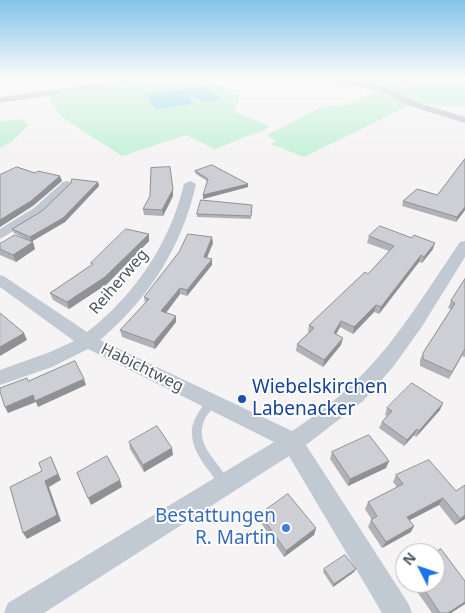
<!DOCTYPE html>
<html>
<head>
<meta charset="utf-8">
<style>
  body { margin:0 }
  #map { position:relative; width:465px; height:613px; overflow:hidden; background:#f5f3f3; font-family:"Noto Sans",sans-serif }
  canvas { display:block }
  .north { position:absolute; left:395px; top:543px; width:50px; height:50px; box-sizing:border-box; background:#fff; border:1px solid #b7bbc0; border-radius:50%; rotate:311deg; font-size:14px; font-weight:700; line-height:20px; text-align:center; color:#4a5661 }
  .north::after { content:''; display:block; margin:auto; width:18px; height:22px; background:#1a73e8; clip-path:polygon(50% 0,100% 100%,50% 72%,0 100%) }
</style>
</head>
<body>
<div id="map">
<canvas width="465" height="613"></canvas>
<div class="north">N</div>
</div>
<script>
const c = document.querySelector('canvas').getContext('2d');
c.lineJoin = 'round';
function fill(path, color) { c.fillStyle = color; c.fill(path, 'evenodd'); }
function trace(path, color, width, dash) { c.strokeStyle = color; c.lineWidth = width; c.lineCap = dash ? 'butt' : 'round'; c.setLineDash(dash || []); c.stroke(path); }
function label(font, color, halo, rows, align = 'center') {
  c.font = font + ' "Noto Sans",sans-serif'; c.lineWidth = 4; c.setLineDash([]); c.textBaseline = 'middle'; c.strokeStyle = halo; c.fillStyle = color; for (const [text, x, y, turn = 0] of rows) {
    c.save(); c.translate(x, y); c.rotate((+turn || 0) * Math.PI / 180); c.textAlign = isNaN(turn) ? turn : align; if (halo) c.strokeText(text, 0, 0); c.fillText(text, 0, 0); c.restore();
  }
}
fill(new Path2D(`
  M169 77H207L206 79 240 96 235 112 271 127 215 149 186 135 122 156 60 116 47 93ZM206 86 221 99 206 102 192 97 187 98Z
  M327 77H368L392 80 397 77H414L409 84 399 87 401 89 420 83H433L439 78 465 77V105L436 106 429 103 421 104 374 86Z
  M375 91 410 105 304 157 271 144 276 141 266 135 325 106 345 105Z
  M22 119 29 125 11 142 0 148V122Z`), '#c3f1d5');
fill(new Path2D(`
  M206 86 222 100 206 102 192 97 188 98 193 104 156 109 144 94Z`), '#90daee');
fill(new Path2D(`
  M213 397 216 398 218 401C213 409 205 415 203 424 196 448 221 463 229 482L228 486 224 487 220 486C210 471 192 453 192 434 191 427 194 421 197 415 201 408 206 400 213 397Z`), '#c1cad2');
fill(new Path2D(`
  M150 77H167L0 103V97Z
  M317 77H330L384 87 416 102 465 117V123L410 106 379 91Z
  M67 181 71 182V186L42 214 0 239V229L34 208 63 182Z
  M190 181 196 184C183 245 148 300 100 340L292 431C377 377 406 321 460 242L465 241V257L421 328 393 367 363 401 306 445 408 603 412 613H382L289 456 44 613H4L8 603 274 442 88 349 52 367 0 385V370L50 352 74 341 0 287V275L5 277 87 332C135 295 170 243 184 184Z`), '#c1cad2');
const rail = new Path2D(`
  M380 77 396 79`);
trace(rail, '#b5b8bd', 3);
trace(rail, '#fff', 2, [5.5]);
fill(new Path2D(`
  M195 171 248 184V187L203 199 207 181 196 174Z
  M98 182 99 186 65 222 32 241 33 242 35 249 16 262 0 255V244L30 241 14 233 12 229Z
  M173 196 163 216 144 215 143 209Z
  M403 201 465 210 456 222 402 206Z
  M252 205 251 219 197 217V214Z
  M149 234V241L107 284 69 309 53 300 50 293 92 265 91 263Z
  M369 236 433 249 422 263 419 262 379 314 374 312 353 334 340 327 336 334 341 345 323 367 296 351 297 344 309 332H308L309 325 368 274 389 251 367 243Z
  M213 243 207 258 212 265 187 296 180 294 166 313 176 316V322L155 349 122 337 120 330 145 303 144 297Z
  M465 279V357L462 356 449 379 420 366V360L423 353 451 309 448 308 451 301Z
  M387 408 440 410 416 437 414 435 404 446 379 428 382 422 387 416 385 415Z
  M129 442 173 455 144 472 130 449Z
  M332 452 389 461 386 468 348 486 330 459Z
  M396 475 456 491 465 485V519L455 525 439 505 410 520 411 532 382 548 368 527 371 520H372L365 509 368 502 397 487 393 482Z
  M260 514 316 528 314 535 284 557 259 520Z
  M324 569H356L354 572 333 587 323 572Z
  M465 581V604L451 613H432L411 583H435Z`), '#b0b2b7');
fill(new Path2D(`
  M60 176 62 181 33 206 0 227V220Z
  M98 182 99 186 65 222 31 242 30 237Z
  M248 184V187L203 199V195Z
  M173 189V196L163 216 162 210Z
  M465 207V210L456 222 457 217Z
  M149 234V241L107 284 69 309 67 302Z
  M212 237 213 243 204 264V257Z
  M33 242 35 249 16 262 13 255Z
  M435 243 433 249 422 263 424 257Z
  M421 255 419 262 379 314 381 307Z
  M212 259V265L187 296V290Z
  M180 288V294L162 318 161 311Z
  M376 305 374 312 353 334 354 327Z
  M176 316V322L155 349 154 342Z
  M341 321 340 327 333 340 334 333Z
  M24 333 27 340 0 356V347Z
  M343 338 341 345 323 367 324 360Z
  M84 379 86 385 38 407 36 402 8 413 5 407 33 395Z
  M443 403 440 410 416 437 419 431Z
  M417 429 414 435 404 446 407 440Z
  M172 448 173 455 144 472 143 465Z
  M51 457 61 480 49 487 61 521 27 539 23 533 45 481Z
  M389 461 386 468 348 486 350 479Z
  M120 480 122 487 91 505 88 498Z
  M443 498 439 505 404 523 407 517Z
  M465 515V519L455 525 460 519Z
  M414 526 411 532 382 548 386 542Z
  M316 528 314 535 284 557 286 551Z
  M356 569 354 572 333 587 334 584Z
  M465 602V604L451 613H448Z`), '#909195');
const building = new Path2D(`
  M465 159V207L457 217 403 201 417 189 437 195Z
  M212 165 248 184 203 195 208 179 195 171Z
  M17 167 35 173 38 171 60 176 31 201 0 220V175Z
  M170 167 173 189 162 210 143 209 150 196 151 168Z
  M72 179 98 182 63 218 30 237 12 229 42 211 71 183Z
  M201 200 252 205 251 216 197 214Z
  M380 226 412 238 414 235 435 243 424 257 421 255 381 307 376 305 354 327 341 321 334 333 343 338 324 360 297 344 314 328 309 325 365 272 368 274 394 246 369 236Z
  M126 229 149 234 105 277 67 302 50 293 93 264 91 263Z
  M188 234 212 237 204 257 212 259 187 290 180 288 161 311 176 316 154 342 120 330 149 299 144 297 179 252Z
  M15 235 33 242 13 255 0 249V244Z
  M465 279V349L452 372 423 359V353L455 303 451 301Z
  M0 313 24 333 0 347Z
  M75 361 84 379 35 401 33 395 5 407 0 392V388L27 378 28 381Z
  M412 383 443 403 419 431 417 429 407 440 382 422 392 411 387 408Z
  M157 426 172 448 143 465 129 442Z
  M369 435 389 461 350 479 332 452Z
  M107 456 120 480 88 498 77 473Z
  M51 457 58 474 45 481 57 515 23 533 10 487 42 471 39 463Z
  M429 460 456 491 465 485V515L460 519 443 498 407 517 414 526 386 542 371 520 377 516 368 502 403 484 396 475Z
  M288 494 316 528 286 551 260 514Z
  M441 549 465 581V602L448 613H440L420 583H435V553Z
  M345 555 356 569 334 584 324 569Z`);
fill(building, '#cdcfd5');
trace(building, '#909195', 1);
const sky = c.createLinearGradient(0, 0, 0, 162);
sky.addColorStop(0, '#85c3ea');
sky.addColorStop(0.48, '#fafafa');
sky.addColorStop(1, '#fafafa00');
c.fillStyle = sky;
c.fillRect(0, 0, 465, 162);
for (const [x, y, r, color] of [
  [242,399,5,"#1a4fb4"],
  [286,528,5,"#3f7fe0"]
]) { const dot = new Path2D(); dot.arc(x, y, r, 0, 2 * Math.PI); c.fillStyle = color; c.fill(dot); trace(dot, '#fff', 2); }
label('16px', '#4a5661', '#fff', [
  ["Reiherweg",119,282,-49],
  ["Habichtweg",142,368,26]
]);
label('19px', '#164399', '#fff', [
  ["Wiebelskirchen",252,388],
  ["Labenacker",252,410]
], 'left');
label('19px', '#366cbe', '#fff', [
  ["Bestattungen",276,517],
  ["R. Martin",276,539]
], 'right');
</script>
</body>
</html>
